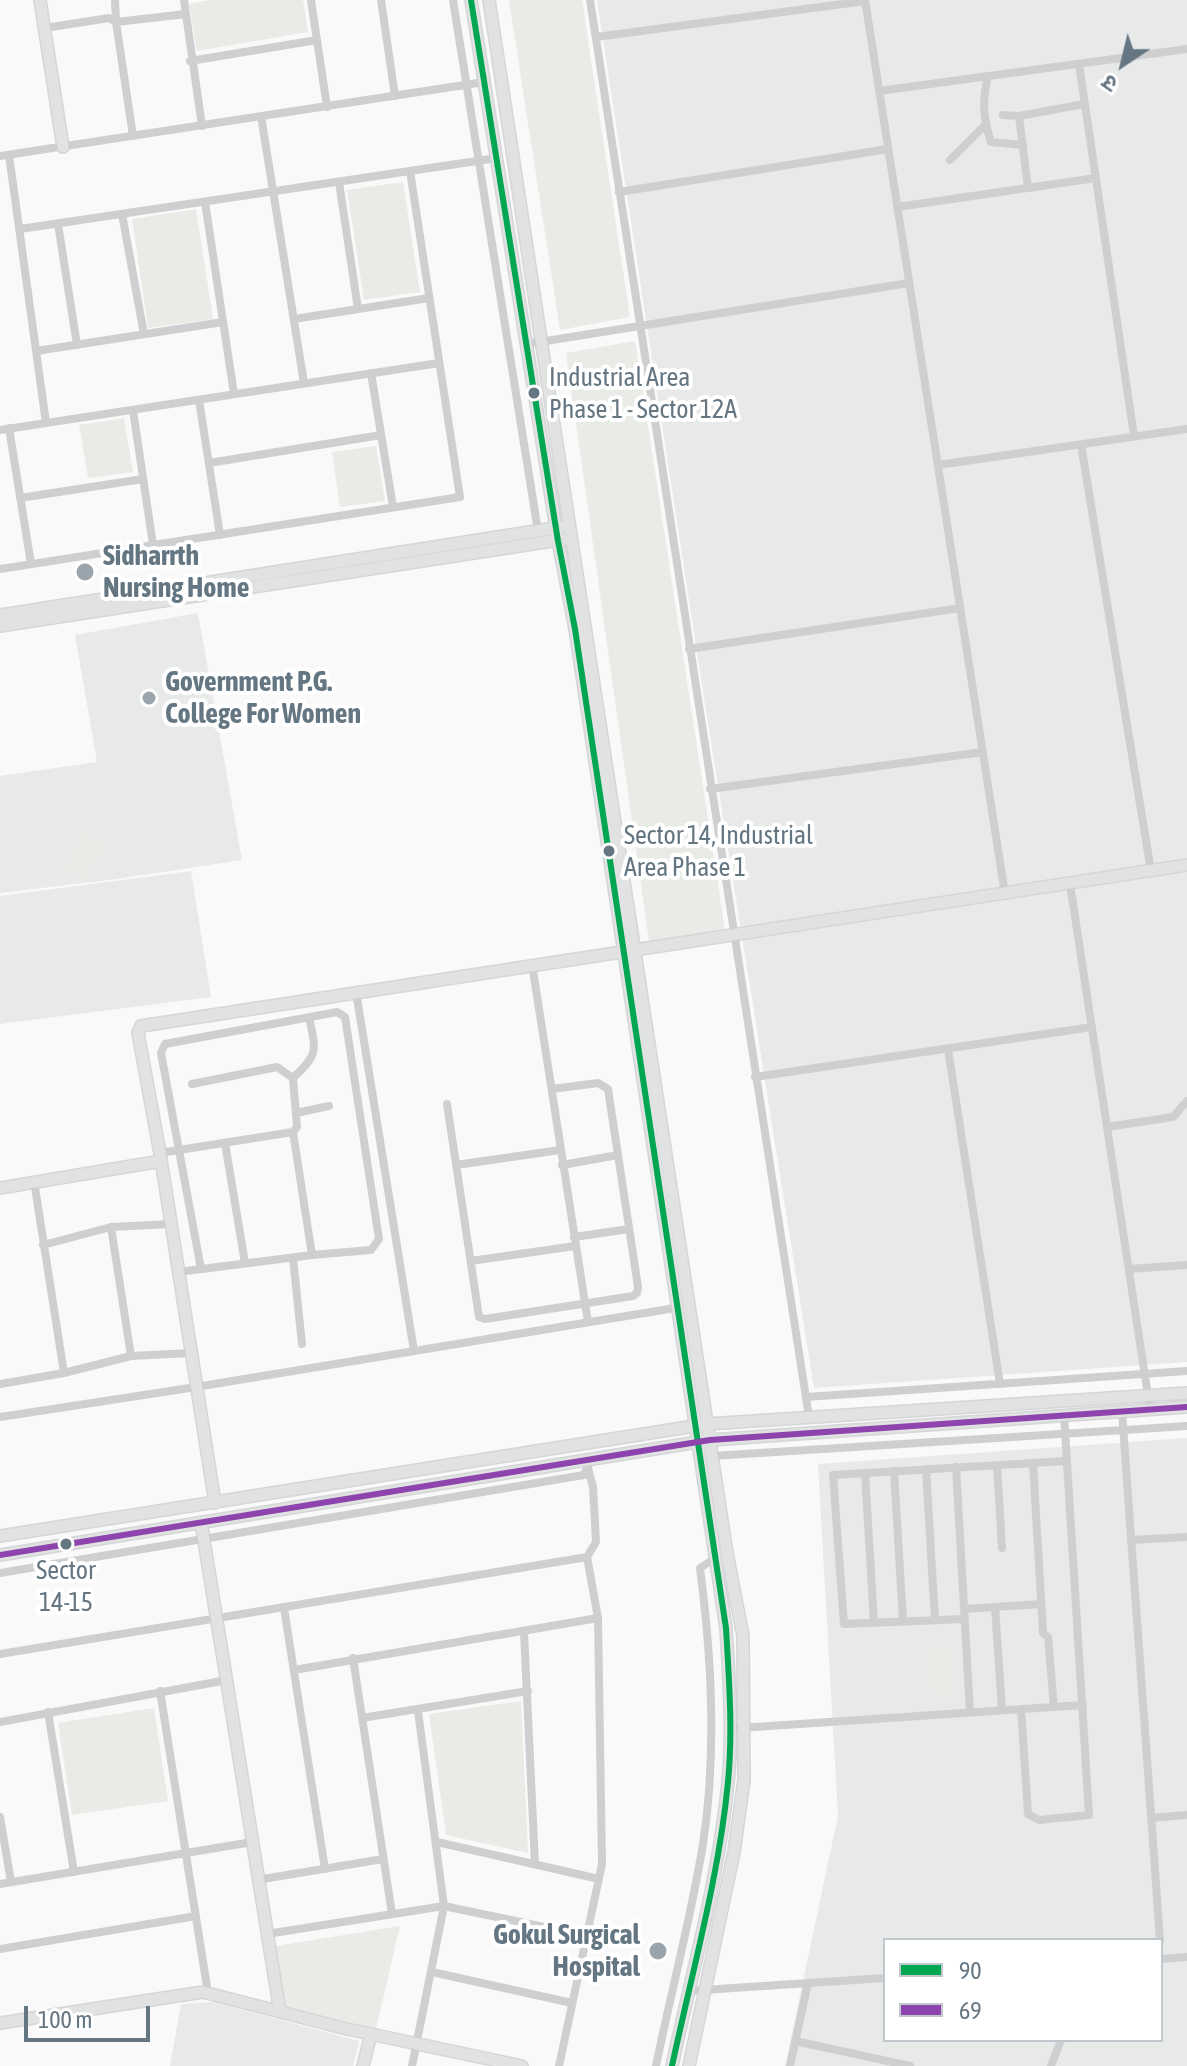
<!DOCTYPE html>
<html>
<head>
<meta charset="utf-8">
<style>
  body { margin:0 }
  #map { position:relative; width:1187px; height:2066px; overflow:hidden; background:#f9f9f9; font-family:"Asap Condensed","Noto Sans Devanagari",sans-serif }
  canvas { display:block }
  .legend { position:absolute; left:883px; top:1938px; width:280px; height:104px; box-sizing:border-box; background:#fff; border:2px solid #c1c8cd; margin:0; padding:10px 14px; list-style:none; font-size:24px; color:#657683 }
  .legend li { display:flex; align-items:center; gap:16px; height:40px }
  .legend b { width:40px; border:2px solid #c1c8cd }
  .north { position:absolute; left:1083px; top:24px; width:80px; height:80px; -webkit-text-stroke:6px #fff; paint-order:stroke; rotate:215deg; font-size:22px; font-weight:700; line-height:32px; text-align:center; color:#657683 }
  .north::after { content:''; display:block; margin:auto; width:28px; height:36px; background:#657683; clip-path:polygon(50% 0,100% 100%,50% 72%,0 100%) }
  .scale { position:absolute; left:24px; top:2006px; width:126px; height:36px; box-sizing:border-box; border:4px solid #657683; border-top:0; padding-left:10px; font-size:24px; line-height:28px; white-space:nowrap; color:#657683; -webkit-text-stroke:6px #fff; paint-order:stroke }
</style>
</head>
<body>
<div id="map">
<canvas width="1187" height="2066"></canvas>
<ul class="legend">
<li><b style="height:10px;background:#00a651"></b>90</li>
<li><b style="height:10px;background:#8e44ad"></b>69</li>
</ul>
<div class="north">उ</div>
<div class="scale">100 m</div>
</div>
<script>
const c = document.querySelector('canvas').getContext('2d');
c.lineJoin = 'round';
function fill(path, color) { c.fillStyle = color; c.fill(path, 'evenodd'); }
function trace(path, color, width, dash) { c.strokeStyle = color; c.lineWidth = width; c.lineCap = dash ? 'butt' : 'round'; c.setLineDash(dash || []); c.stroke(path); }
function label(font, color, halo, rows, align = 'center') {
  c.font = font + ' "Asap Condensed",sans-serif'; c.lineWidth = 8; c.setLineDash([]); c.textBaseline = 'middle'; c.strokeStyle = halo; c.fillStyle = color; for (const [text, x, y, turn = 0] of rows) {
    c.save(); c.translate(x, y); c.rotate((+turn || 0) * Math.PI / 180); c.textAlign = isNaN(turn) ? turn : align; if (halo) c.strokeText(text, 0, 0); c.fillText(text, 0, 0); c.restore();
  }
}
fill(new Path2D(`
  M597 0H1187V1362L814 1388 704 698Z
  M198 613 242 860 117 879 0 893V776L97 762 75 635Z
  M191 871 211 997 0 1024V896Z
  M1187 1438V2066H785L838 1816 818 1464ZM885 1940H1161V2040H885Z
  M213 2002 359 2041 353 2066H170L181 2004Z`), '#e8e9e9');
fill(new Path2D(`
  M211 0H303L308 32 197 51 189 4Z
  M509 0H582L630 317 560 330Z
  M403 182 420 292 364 300 347 190Z
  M196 209 213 319 148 328 132 219Z
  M635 341 725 930 649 941 566 353Z
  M124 418 133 472 88 478 79 425Z
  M376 446 385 501 340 507 332 452Z
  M85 832 105 844 85 880 64 868Z
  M930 1646H954L956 1692 932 1693Z
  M521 1701 528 1853 446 1835 429 1714Z
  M154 1708 168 1801 72 1815 58 1723Z
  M400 1926 376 2029 285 2006 276 1946Z`), '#e8ebe6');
const secondary = new Path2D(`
  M40 0 63 147
  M471 0 558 541 575 629 726 1628C729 1679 733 1731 728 1782 719 1877 692 1972 672 2066
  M489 0 727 1553 743 1636 744 1780 734 1852 689 2066
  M0 615 561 527
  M0 626 565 539
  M0 1188 161 1161
  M215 1503 160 1153 138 1033 141 1026 1187 865
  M201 1522 280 2012
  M0 1536 707 1424 1187 1393
  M0 1555 710 1440 1187 1407
  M0 2023 203 1992 347 2029 522 2066
  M363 2066 371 2034`);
trace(secondary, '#d5d6d7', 14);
trace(new Path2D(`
  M184 0 186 14
  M311 0 327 107
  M381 0 395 96
  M453 0 538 531
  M590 0 809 1417
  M865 0 1005 894
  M45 28 109 18 116 22 115 0
  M596 37 865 1
  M190 61 317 40
  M1079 64 1134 436
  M988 76C982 101 983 117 991 142L1023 145
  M879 91 1187 49
  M1003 115 1019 116 1028 188
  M261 116 304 383
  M1019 116 1084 104
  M133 136 116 22 186 14 202 126
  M9 155 46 423
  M0 156 484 82
  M950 160 985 125
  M339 182 358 309
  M619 192 888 149
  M205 202 234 394
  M897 207 1096 178
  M122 214 144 334
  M58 224 77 345
  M20 229 497 158
  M294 319 429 298
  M527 344 909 283
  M36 351 223 322
  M371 373 393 507
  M199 400 220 535
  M133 410 153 545
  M9 428 31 564
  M0 430 439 363
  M1081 444 1151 871
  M209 463 381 435
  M938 465 1187 429
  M20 498 143 479
  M0 569 460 497 410 171
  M689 649 960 608
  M710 789 983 752
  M1070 884 1150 1409
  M532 964 588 1322
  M356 992 414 1351
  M948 1049 1000 1384
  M755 1077 1092 1027
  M293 1078C319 1054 316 1051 309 1017
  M192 1084 277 1067 293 1078 297 1127 293 1132
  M447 1104 479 1317 485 1319 633 1296 637 1293 638 1287 608 1089 598 1083 552 1089
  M296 1113 329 1106
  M1107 1127 1173 1117 1187 1101
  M225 1143 245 1263
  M160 1153 293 1132 312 1255 178 1272
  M456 1165 560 1150
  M562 1165 618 1155
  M34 1181 64 1373
  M111 1227 131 1356
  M574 1237 629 1229
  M43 1245 111 1227 170 1224
  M293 1258 302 1344
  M471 1261 575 1246
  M201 1269 161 1053 165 1044 337 1012 345 1017 379 1239 371 1250 312 1255
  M1129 1269 1187 1265
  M0 1384 64 1373 131 1356 190 1353
  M806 1397 1187 1371
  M1122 1411 1160 1940
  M0 1417 196 1387 681 1307
  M712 1456 1187 1426
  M1033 1463 1043 1633 1048 1637 1054 1707
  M997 1465 1002 1548
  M956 1467 970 1712
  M926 1469 935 1620
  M894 1471 903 1621
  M865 1473 874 1623
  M1131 1540 1187 1537
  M0 1573 584 1475 590 1460
  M995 1607 1002 1710
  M284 1608 325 1869
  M964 1609 1041 1604
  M964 1619 844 1624 833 1475 1067 1461
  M524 1632 535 1864
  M0 1654 587 1557
  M353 1658 392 1914
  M294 1670 598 1618
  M160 1691 208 1993
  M1021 1709 1028 1814 1039 1820 1089 1815 1064 1415
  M48 1712 74 1872
  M362 1718 528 1691
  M0 1722 227 1680
  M740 1728 1083 1705
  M0 1817 11 1882
  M1151 1818 1187 1815
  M437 1842 599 1879
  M257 1880 383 1859
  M0 1884 252 1842
  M267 1934 444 1906 587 1936
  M0 1949 196 1916
  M1161 1959 1187 1957
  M432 1972 572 2003
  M688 1991 885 1978
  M795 2041 910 2066
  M412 2066 444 1906 418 1711
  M559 2066 602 1864 598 1618 587 1557 596 1542 593 1487 588 1468
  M656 2066C671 1992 691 1918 703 1844 717 1753 712 1659 700 1568L714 1559
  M790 2066 808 1983
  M1051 2066 1061 2040`), '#cecfd0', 8);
trace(secondary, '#e1e2e2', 11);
trace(new Path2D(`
  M471 0 558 541 575 629 726 1628C729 1679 733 1731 728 1782 719 1877 692 1972 672 2066`), '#00a651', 6);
trace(new Path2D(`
  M0 1555 710 1440 1187 1407`), '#8e44ad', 6);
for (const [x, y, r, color] of [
  [534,393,7,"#657683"],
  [85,572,10,"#99a4ac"],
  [149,698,8,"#99a4ac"],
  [609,851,7,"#657683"],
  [66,1544,7,"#657683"],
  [658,1951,10,"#99a4ac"]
]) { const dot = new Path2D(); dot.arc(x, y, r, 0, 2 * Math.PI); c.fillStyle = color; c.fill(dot); trace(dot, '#fff', 3); }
label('26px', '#657683', '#fff', [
  ["Industrial Area",549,378],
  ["Phase 1 - Sector 12A",549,410],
  ["Sector 14, Industrial",624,836],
  ["Area Phase 1",624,868],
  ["Sector",66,1571,"center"],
  ["14-15",66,1603,"center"]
], 'left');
label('bold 28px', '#657683', '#fff', [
  ["Sidharrth",103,556],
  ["Nursing Home",103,588],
  ["Government P.G.",165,682],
  ["College For Women",165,714],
  ["Gokul Surgical",640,1935,"right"],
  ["Hospital",640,1967,"right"]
], 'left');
</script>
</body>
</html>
